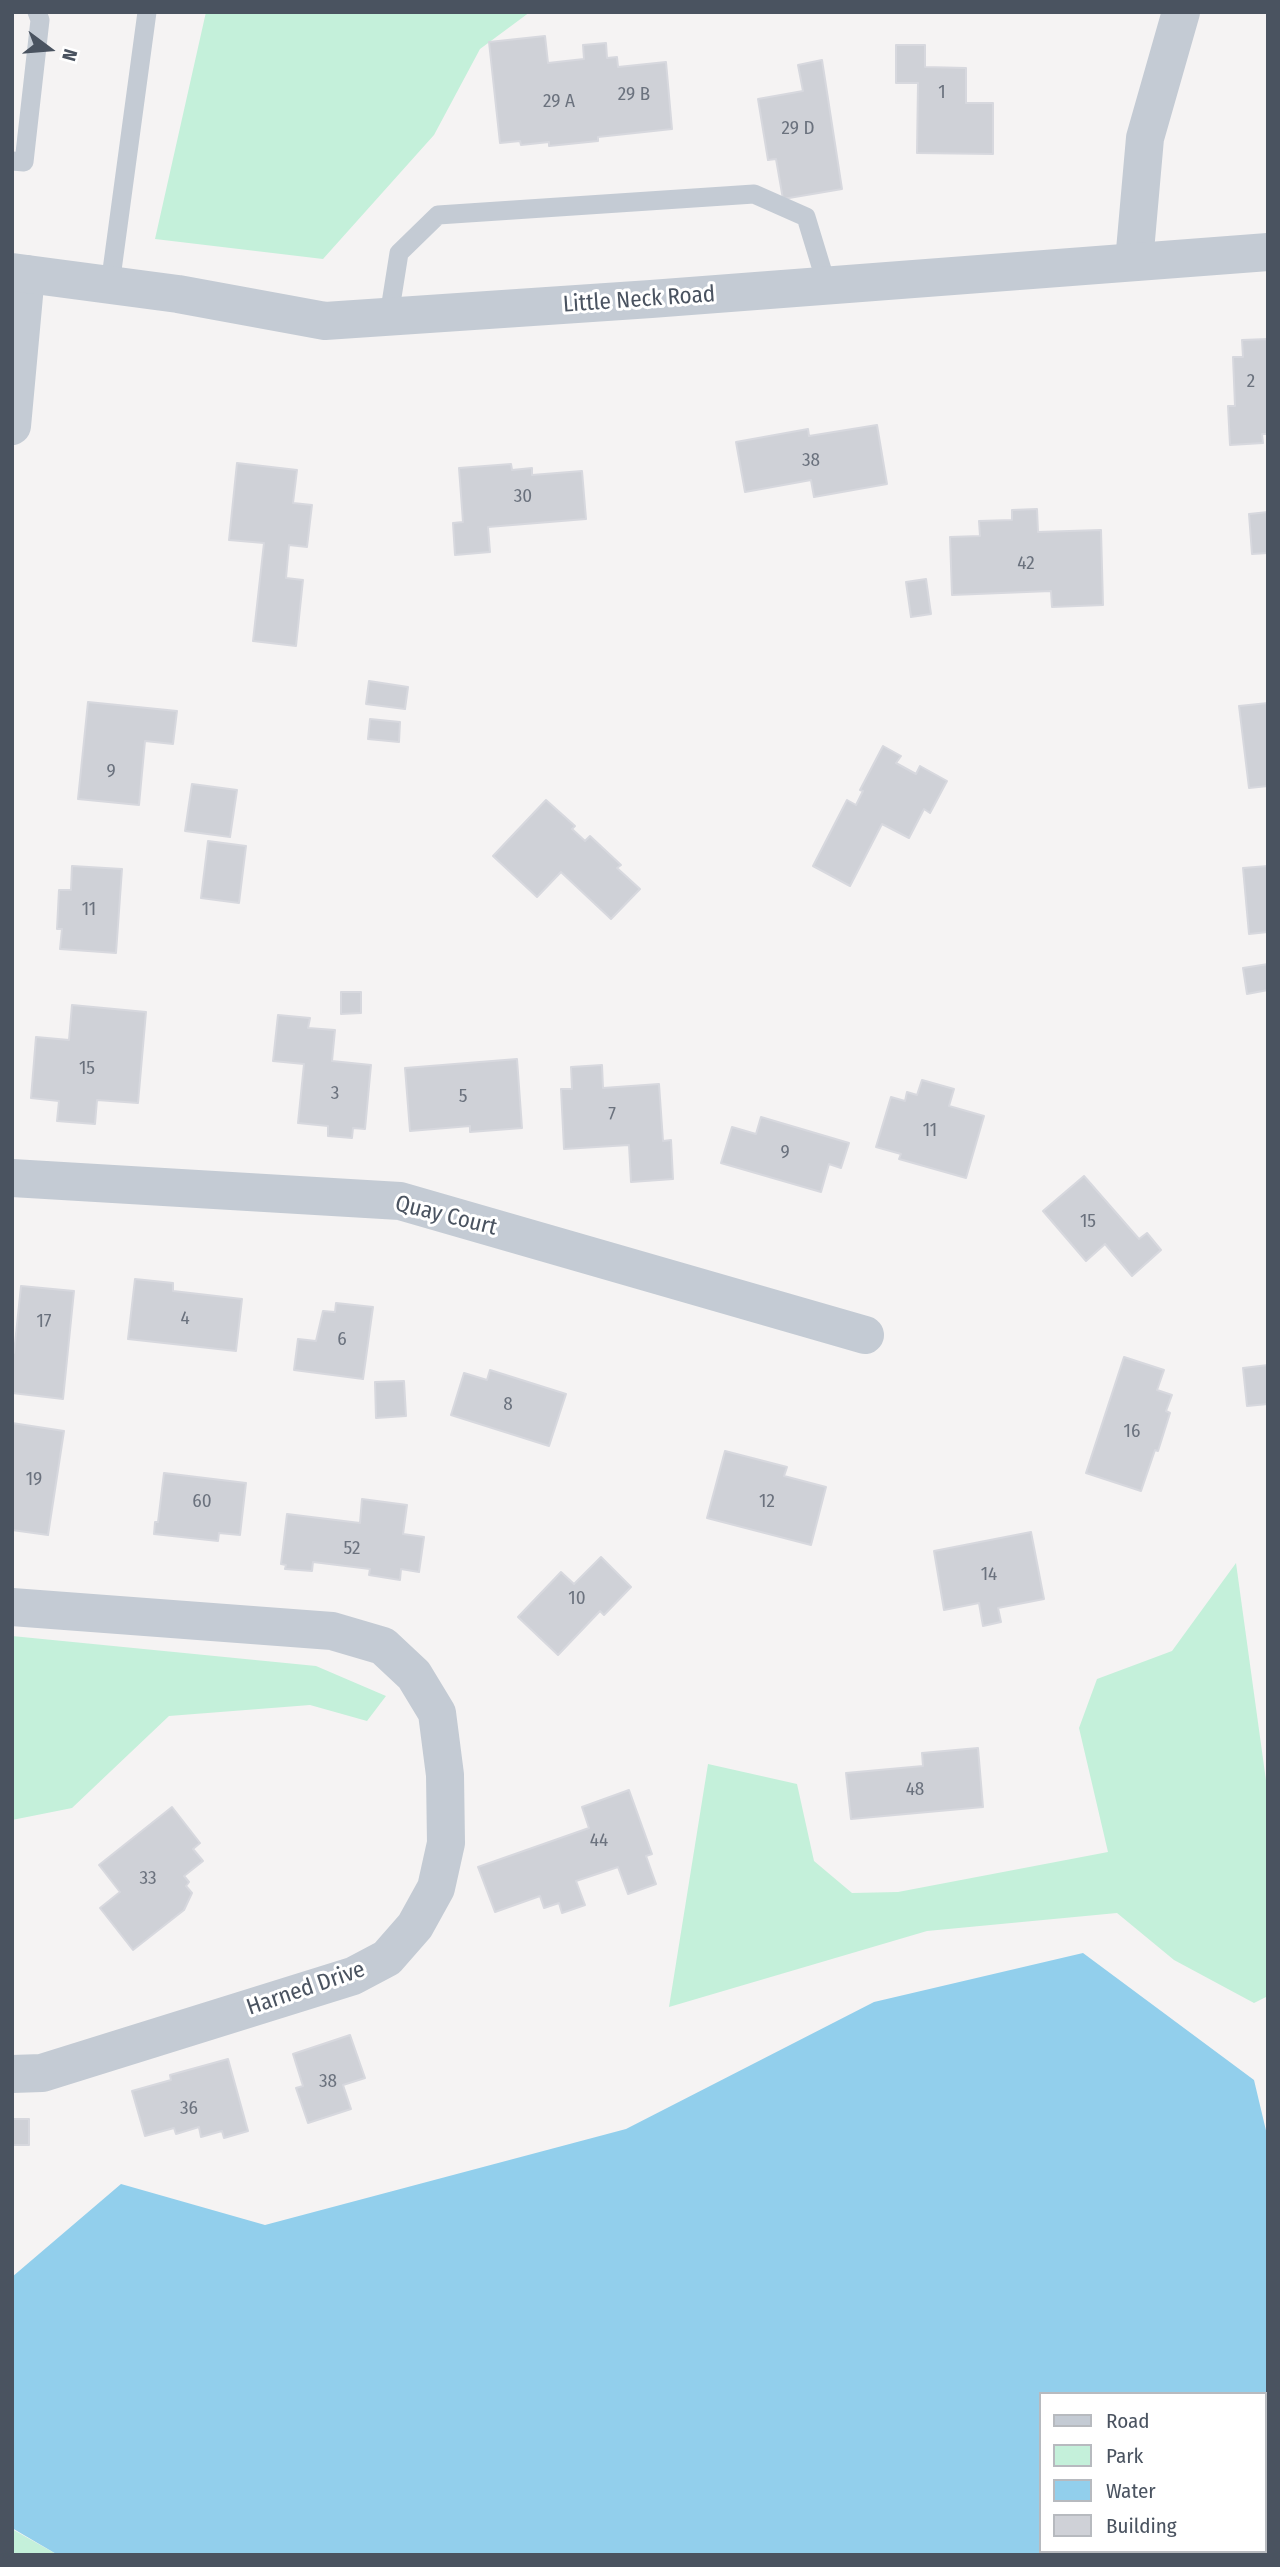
<!DOCTYPE html>
<html>
<head>
<meta charset="utf-8">
<style>
  body { margin:0 }
  #map { position:relative; width:1280px; height:2567px; overflow:hidden; background:#f5f3f3; font-family:"Fira Sans Condensed",sans-serif }
  canvas { display:block }
  .frame { position:absolute; inset:0; border:14px solid #4a5360; pointer-events:none }
  .legend { position:absolute; left:1039px; top:2392px; width:228px; height:161px; box-sizing:border-box; background:#fff; border:2px solid #b7babf; margin:0; padding:9px 12px; list-style:none; font-size:21px; color:#4a5360 }
  .legend li { display:flex; align-items:center; gap:14px; height:35px }
  .legend b { width:35px; border:2px solid #b7babf }
  .north { position:absolute; left:14px; top:14px; width:70px; height:70px; -webkit-text-stroke:5px #fff; paint-order:stroke; rotate:106deg; font-size:19px; font-weight:700; line-height:28px; text-align:center; color:#4a5360 }
  .north::after { content:''; display:block; margin:auto; width:24px; height:32px; background:#4a5360; clip-path:polygon(50% 0,100% 100%,50% 72%,0 100%) }
</style>
</head>
<body>
<div id="map">
<canvas width="1280" height="2567"></canvas>
<div class="frame"></div>
<ul class="legend">
<li><b style="height:9px;background:#c4cbd4"></b>Road</li>
<li><b style="height:19px;background:#c4f0da"></b>Park</li>
<li><b style="height:19px;background:#92cfec"></b>Water</li>
<li><b style="height:19px;background:#cfd1d7"></b>Building</li>
</ul>
<div class="north">N</div>
</div>
<script>
const c = document.querySelector('canvas').getContext('2d');
c.lineJoin = 'round';
function fill(path, color) { c.fillStyle = color; c.fill(path, 'evenodd'); }
function trace(path, color, width, dash) { c.strokeStyle = color; c.lineWidth = width; c.lineCap = dash ? 'butt' : 'round'; c.setLineDash(dash || []); c.stroke(path); }
function label(font, color, halo, rows, align = 'center') {
  c.font = font + ' "Fira Sans Condensed",sans-serif'; c.lineWidth = 6; c.setLineDash([]); c.textBaseline = 'middle'; c.strokeStyle = halo; c.fillStyle = color; for (const [text, x, y, turn = 0] of rows) {
    c.save(); c.translate(x, y); c.rotate((+turn || 0) * Math.PI / 180); c.textAlign = isNaN(turn) ? turn : align; if (halo) c.strokeText(text, 0, 0); c.fillText(text, 0, 0); c.restore();
  }
}
fill(new Path2D(`
  M206 12H530L480 49 434 135 323 259 155 239Z
  M1236 1563 1268 1795V1996L1254 2003 1174 1960 1117 1913 927 1931 669 2007 708 1764 797 1784 814 1861 852 1893 898 1892 1108 1852 1079 1728 1097 1679 1172 1651Z
  M12 1636 316 1666 386 1696 367 1721 310 1705 169 1716 72 1808 12 1820Z
  M12 2529 58 2555H12Z`), '#c4f0da');
fill(new Path2D(`
  M1083 1953 1254 2080 1268 2139V2555H58L12 2528V2277L121 2184 265 2225 626 2129 874 2002ZM1040 2394H1264V2551H1040Z`), '#92cfec');
const building = new Path2D(`
  M545 36 548 63 584 59 583 45 606 43 607 58 617 57 618 67 666 62 672 129 598 137V141L549 146V142L521 145 520 141 500 143 489 42Z
  M896 45H925V67L966 68V103H993V154L917 153 918 83H896Z
  M822 60 842 189 783 199 776 159 768 160 758 99 803 91 798 65Z
  M1268 339V434H1262L1263 443 1230 445 1228 406H1235L1233 357H1243L1242 340Z
  M877 425 887 484 814 497 811 480 745 492 736 442 808 429 809 436Z
  M237 463 297 470 293 503 312 505 307 547 289 545 286 578 303 580 296 646 253 641 264 543 229 540Z
  M511 464 512 470 532 468V475L582 471 586 519 488 527 490 552 455 555 453 523 463 522 459 468Z
  M1037 509 1038 532 1101 530 1103 605 1052 607 1051 591 952 595 950 537 980 536 979 521 1012 520V510Z
  M1268 512V553L1252 554 1249 514Z
  M926 579 931 614 911 617 906 582Z
  M369 681 408 687 405 709 366 704Z
  M88 702 177 711 173 744 145 741 139 805 78 799Z
  M1268 703V786L1249 788 1239 706Z
  M370 719 400 722 399 742 368 739Z
  M883 746 901 756 896 763 916 774 920 766 947 781 930 813 924 809 909 838 882 824 850 886 813 866 847 800 856 805 863 791 860 790Z
  M192 784 237 790 230 837 185 831Z
  M546 800 575 826 572 829 585 841 590 836 621 865 617 868 640 889 611 919 561 872 537 897 493 856Z
  M208 841 246 846 239 903 201 898Z
  M72 866 122 869 116 953 60 949 62 929H57L59 890H71Z
  M1268 866V932L1249 934 1243 868Z
  M1268 964V990L1247 994 1243 968Z
  M341 992H361V1013L341 1014Z
  M72 1005 146 1012 138 1103 97 1100 95 1124 57 1121 59 1101 31 1098 36 1037 69 1040Z
  M278 1015 310 1018 308 1028 335 1030 332 1061 371 1065 365 1129 353 1128 352 1138 328 1136V1126L298 1123 304 1064 273 1061Z
  M517 1059 522 1128 470 1132V1126L410 1131 405 1068Z
  M602 1065 603 1088 659 1084 663 1141 671 1140 673 1179 631 1182 629 1145 564 1149 561 1089H572L571 1067Z
  M922 1080 954 1089 949 1106 984 1116 966 1178 899 1159 901 1154 876 1147 891 1097 905 1101 907 1092 917 1095Z
  M761 1117 849 1143 841 1168 829 1164 821 1192 721 1163 732 1127 756 1134Z
  M1084 1176 1139 1239 1147 1233 1161 1250 1132 1276 1105 1244 1086 1261 1043 1211Z
  M135 1279 173 1283V1291L242 1299 236 1351 128 1339Z
  M21 1286 74 1291 63 1399 12 1393V1353H14Z
  M336 1303 373 1307 363 1379 294 1370 298 1339 316 1341 323 1311 335 1312Z
  M1124 1357 1164 1370 1157 1390 1172 1395 1166 1411 1170 1413 1158 1451 1155 1450 1141 1491 1086 1473Z
  M1268 1365V1404L1247 1406 1243 1368Z
  M490 1370 566 1394 549 1446 451 1415 464 1373 487 1380Z
  M404 1381 406 1416 376 1418 375 1382Z
  M12 1423 64 1431 48 1535 12 1530Z
  M725 1451 787 1467 784 1476 826 1487 811 1545 707 1518Z
  M164 1473 246 1483 240 1535 219 1533 218 1541 154 1534 155 1522H158Z
  M362 1499 407 1505 403 1534 424 1537 419 1572 401 1569 400 1580 369 1575 370 1569 313 1562 312 1571 285 1569 286 1565 281 1564 287 1514 360 1523Z
  M1031 1532 1044 1599 998 1608 1001 1622 983 1626 979 1603 944 1610 934 1551Z
  M601 1557 631 1587 604 1615 600 1611 558 1655 518 1617 561 1572 574 1584Z
  M978 1748 983 1807 851 1819 846 1773 923 1766 922 1753Z
  M629 1790 652 1854 646 1856 656 1884 628 1894 618 1867 576 1881 585 1905 562 1913 559 1903 544 1908 540 1896 495 1912 478 1867 589 1828 582 1807Z
  M172 1807 200 1843 193 1849 203 1861 184 1876 189 1882 186 1886 192 1893 184 1910 133 1950 100 1908 120 1892 99 1865Z
  M350 2035 365 2078 343 2085 351 2109 308 2123 296 2088 303 2086 293 2054Z
  M228 2059 248 2131 224 2138 222 2131 201 2137 199 2127 176 2134 174 2128 145 2136 132 2091 171 2080 170 2075Z
  M12 2119H29V2145H12Z`);
fill(building, '#cfd1d7');
trace(building, '#d7d8de', 2);
trace(new Path2D(`
  M12 161 24 162 40 20 37 12
  M110 285 147 12
  M389 316 399 253 438 215 754 194 806 217 827 286`), '#c4cbd4', 19);
trace(new Path2D(`
  M1134 262 1145 138 1181 12
  M12 426 26 274
  M12 1178 400 1201 865 1335
  M12 1607 332 1631 383 1646 414 1675 437 1713 445 1775 446 1843 436 1888 415 1926 387 1958 353 1976 42 2073 12 2074`), '#c4cbd4', 38);
trace(new Path2D(`
  M12 272 178 294 325 321 651 299 1268 252`), '#c4cbd4', 38);
label('19px', '#6b727e', null, [
  ["1",942,93],
  ["29 B",634,95],
  ["29 A",559,102],
  ["29 D",798,129],
  ["2",1251,382],
  ["38",811,461],
  ["30",523,497],
  ["42",1026,564],
  ["9",111,772],
  ["11",89,910],
  ["15",87,1069],
  ["3",335,1094],
  ["5",463,1097],
  ["7",612,1115],
  ["11",930,1131],
  ["9",785,1153],
  ["15",1088,1222],
  ["4",185,1319],
  ["17",44,1322],
  ["6",342,1340],
  ["8",508,1405],
  ["16",1132,1432],
  ["19",34,1480],
  ["60",202,1502],
  ["12",767,1502],
  ["52",352,1549],
  ["14",989,1575],
  ["10",577,1599],
  ["48",915,1790],
  ["44",599,1841],
  ["33",148,1879],
  ["38",328,2082],
  ["36",189,2109]
]);
label('23px', '#4a5360', '#fff', [
  ["Little Neck Road",639,300,-4],
  ["Quay Court",446,1216,14],
  ["Harned Drive",306,1989,-19]
]);
</script>
</body>
</html>
